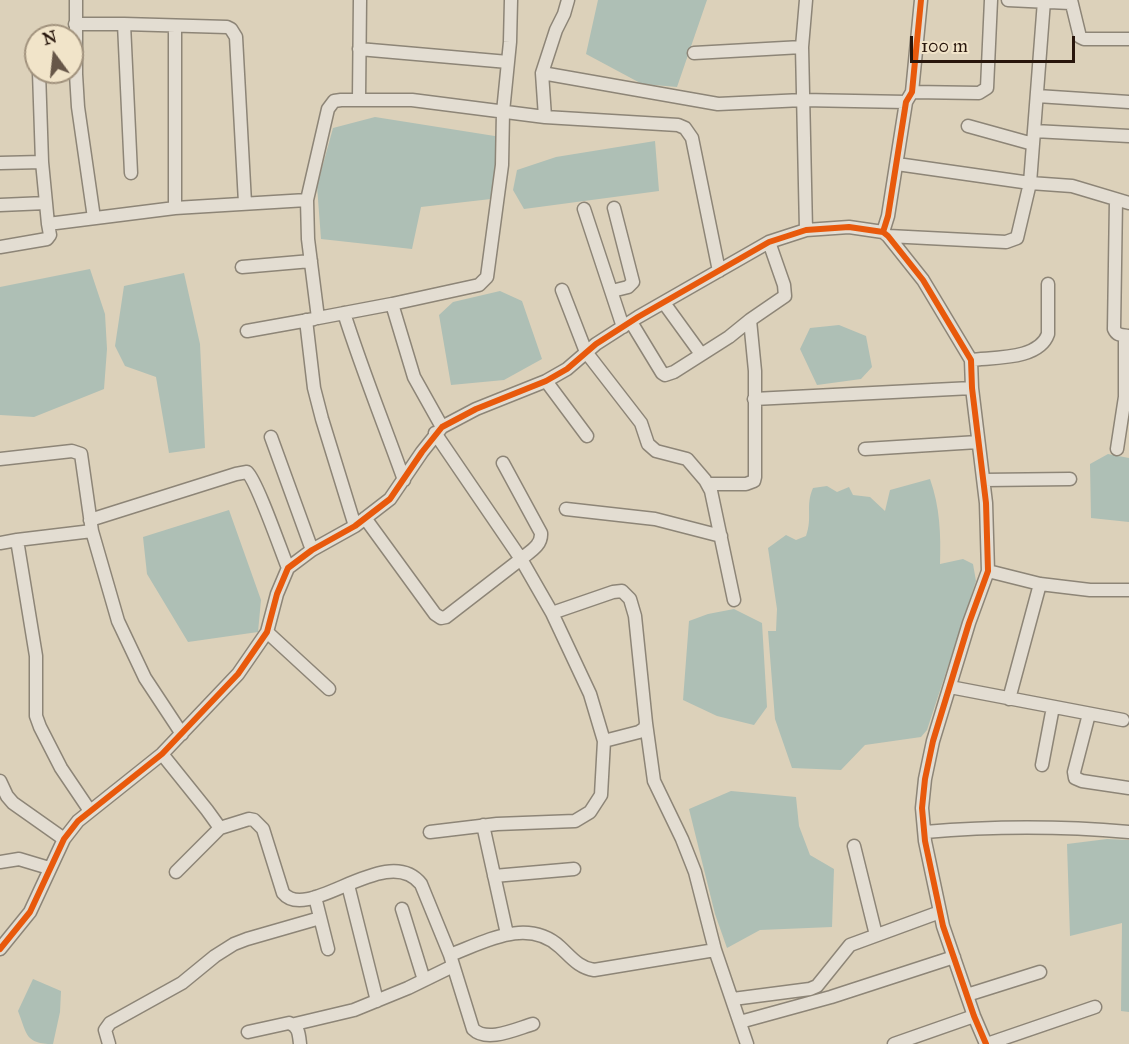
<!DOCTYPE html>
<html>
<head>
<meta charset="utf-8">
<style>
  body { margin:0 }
  #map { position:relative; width:1129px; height:1044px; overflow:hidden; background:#dcd1ba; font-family:"IM FELL Great Primer",serif }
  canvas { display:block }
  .north { position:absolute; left:24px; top:24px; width:60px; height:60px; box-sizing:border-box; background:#f1e4c9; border:2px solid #a1927d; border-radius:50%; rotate:345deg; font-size:16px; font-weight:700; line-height:24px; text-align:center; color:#28160c }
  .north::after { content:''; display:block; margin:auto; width:21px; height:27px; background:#675749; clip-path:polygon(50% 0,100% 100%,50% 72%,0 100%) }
  .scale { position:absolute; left:910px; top:36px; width:165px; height:27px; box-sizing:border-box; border:3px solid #28160c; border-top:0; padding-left:8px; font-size:18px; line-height:21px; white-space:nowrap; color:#28160c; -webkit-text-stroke:4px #f1e4c9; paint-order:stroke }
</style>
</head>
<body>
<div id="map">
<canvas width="1129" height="1044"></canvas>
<div class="north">N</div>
<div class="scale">100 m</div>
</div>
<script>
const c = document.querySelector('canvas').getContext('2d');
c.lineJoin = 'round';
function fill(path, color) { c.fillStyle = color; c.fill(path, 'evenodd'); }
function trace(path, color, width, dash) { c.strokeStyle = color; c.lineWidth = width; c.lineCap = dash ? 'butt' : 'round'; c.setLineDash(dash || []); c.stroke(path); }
fill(new Path2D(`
  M598 0H707L677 87 642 84 586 54Z
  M375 117 501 137 491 199 421 207 412 249 321 239 317 186 333 128Z
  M655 141 659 191 524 209 513 190 517 170 556 157Z
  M90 269 105 314 107 349 104 389 34 417 0 415V287Z
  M184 273 200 344 205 448 169 453 156 377 125 366 115 346 124 286Z
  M500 291 522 301 542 359 504 380 451 385 439 315 453 302Z
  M839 325 866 336 872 367 861 379 817 385 800 349 810 328Z
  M1108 454 1129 458V522L1091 518 1090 464Z
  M930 479C940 507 941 535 940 564L963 559 973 564 976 581 927 730 921 737 865 745 841 770 792 768 775 719 768 631H776L777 609 768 548 786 535 796 540 806 536C813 517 805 506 813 488L827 486 837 492 849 487 853 495 870 497 885 511 890 490Z
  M229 510 261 600 258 632 188 642 147 574 143 537Z
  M734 609 762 623 767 707 754 725 717 716 683 700 689 621 708 614Z
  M731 791 796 797 799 826 810 855 834 869 832 927 760 930 727 948 715 914 689 809Z
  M1107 839 1129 840V1012L1121 1011 1122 923 1070 936 1067 844Z
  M33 979 61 991 60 1012 53 1044C25 1044 27 1034 18 1011Z`), '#aebfb5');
const minor = new Path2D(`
  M76 0V74L78 107 94 218
  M1008 0 1070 3
  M1071 0 1080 37 1084 39H1129
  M75 24H124L227 27 231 29 236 37 245 203
  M124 24 131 173
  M359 49 508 62
  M694 53 802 47
  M39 72 42 162 46 203
  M542 73 718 104 803 100 906 102
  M912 92 979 93 987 88 991 0
  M1037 96 1129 102
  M359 98 360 0
  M545 117 542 73 556 30 564 14 568 0
  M968 126 1033 144
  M1034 131 1129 136
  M0 163 42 162
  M897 164 1030 183 1072 186 1129 203
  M307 200 328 109 334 101 341 100H412L545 117 678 125 685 128 692 138 719 271
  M1116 200 1114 329C1117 336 1122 335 1129 336
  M0 205 46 203 48 224 175 208 307 200 308 239 318 318 392 304 414 377 442 427
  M175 208V26
  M584 209 623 327
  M806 230 802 47 806 0
  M883 232 888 236 923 280 971 360 972 388 986 503 988 571 969 623 933 741 925 779 922 808 925 841 943 926 974 1016 986 1044
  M888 236 1006 242 1017 238 1030 183 1044 1
  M0 247 47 239 50 235 48 224
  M242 267 311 261
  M562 290 586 352 641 423 648 444 656 451 687 459 705 480 711 491 734 600
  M612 291 628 287 633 282 614 208
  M664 303 701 354
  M392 304 479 285 487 277 502 165 503 112 510 42 511 0
  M344 313C362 370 384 424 404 480
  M306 320 314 388 322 419 355 526
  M631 322 662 373 665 375 674 372 729 337 750 320 785 296 784 285 769 242
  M247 331 314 319
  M971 360C994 357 1039 360 1048 334V284
  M546 381 587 436
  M754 399 972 388
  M271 437 312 550
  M865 449 978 442
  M1117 449 1125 397V336
  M0 459 72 451 81 454 92 531 118 621 145 678 182 734
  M984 480 1070 479
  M708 484H746L754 481 755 477V371L750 320
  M566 509 655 519 721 536
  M365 518 435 614 441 618 446 617 521 559 435 433
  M90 520 236 474 247 472C257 481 281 551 288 568
  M0 543 17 540
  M988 571 1040 584 1090 590H1129
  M552 613 613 592 622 591 630 599 635 616 646 723 645 728 639 732 604 741
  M267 632 329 689
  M950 687 1123 720
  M1009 699 1040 584
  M1089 714 1074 772 1075 778 1082 781 1129 788
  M646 723 654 781 682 839 695 872 715 950 747 1044
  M162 754 207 810 220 828 249 819 254 820 263 829 283 893C308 924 387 841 421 884L450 955 473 1029C487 1043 516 1029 533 1024
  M1042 765 1053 707
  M0 781 7 796 13 803 64 839
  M90 811 61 768 40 727 36 716V656L17 540 92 531
  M483 825 507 934
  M430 832 497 824 575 821 590 812 601 795 604 741 590 694 552 613 521 559C529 552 542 546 541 533L503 463
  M925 832C993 826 1061 826 1129 832
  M854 846 876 935
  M0 862 19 859 49 868
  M176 872 220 828
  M494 876 574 869
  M348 885 377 1001
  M315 897 328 949
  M402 909 424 980
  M0 949 30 912 64 839 78 821 162 754 238 674 267 632 277 594 288 568 312 550 355 526 390 499 422 452 442 427 476 409 546 381 567 369 596 344 638 317 769 242 806 230 849 227 883 232 888 216 906 102 912 92 921 0
  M450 955C485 942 527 917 560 947 571 957 579 968 594 970L715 950
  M967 995 1040 972
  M733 999 810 989 817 986 850 945 940 912
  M740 1022 831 997 954 957
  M295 1024 354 1010 408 988 453 966
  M248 1032 289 1023C299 1026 299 1035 300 1044
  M109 1044 105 1030 110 1023 182 983 215 956 234 944 247 939 320 918
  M894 1044 974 1016
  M987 1044 1095 1007`);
trace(minor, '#8d8577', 15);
trace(minor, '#e3ddd2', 12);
trace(new Path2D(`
  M883 232 888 236 923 280 971 360 972 388 986 503 988 571 969 623 933 741 925 779 922 808 925 841 943 926 974 1016 986 1044
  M0 949 30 912 64 839 78 821 162 754 238 674 267 632 277 594 288 568 312 550 355 526 390 499 422 452 442 427 476 409 546 381 567 369 596 344 638 317 769 242 806 230 849 227 883 232 888 216 906 102 912 92 921 0`), '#e8590c', 6);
</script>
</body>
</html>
